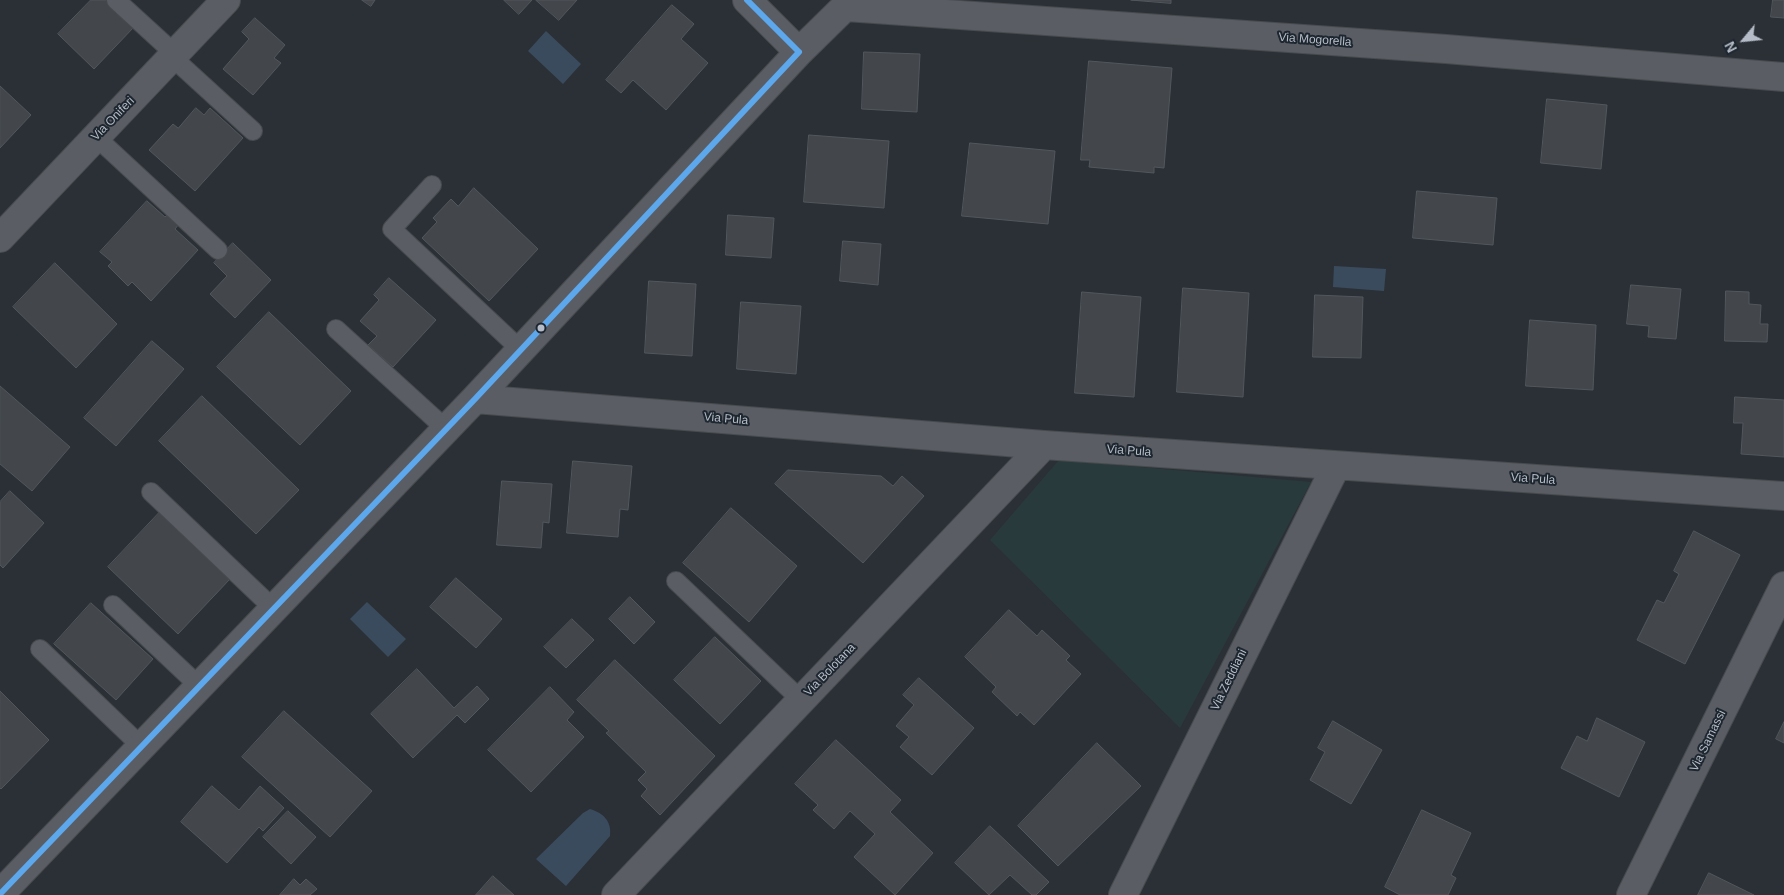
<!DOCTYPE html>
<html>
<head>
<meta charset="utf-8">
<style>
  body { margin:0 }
  #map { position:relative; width:1784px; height:895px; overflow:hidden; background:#2b3036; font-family:Helvetica,sans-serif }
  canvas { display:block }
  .north { position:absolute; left:1719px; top:15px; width:50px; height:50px; -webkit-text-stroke:4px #1e2630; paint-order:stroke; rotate:242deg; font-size:14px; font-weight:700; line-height:20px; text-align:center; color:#b5bcc7 }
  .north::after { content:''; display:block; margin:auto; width:18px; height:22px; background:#b5bcc7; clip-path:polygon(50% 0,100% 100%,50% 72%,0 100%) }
</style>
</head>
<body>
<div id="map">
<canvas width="1784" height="895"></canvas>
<div class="north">N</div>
</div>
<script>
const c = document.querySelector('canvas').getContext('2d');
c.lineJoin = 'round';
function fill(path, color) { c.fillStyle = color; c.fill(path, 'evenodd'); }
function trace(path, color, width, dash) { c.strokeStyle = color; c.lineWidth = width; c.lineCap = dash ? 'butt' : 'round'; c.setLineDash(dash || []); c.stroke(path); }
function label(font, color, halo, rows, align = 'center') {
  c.font = font + ' Helvetica,sans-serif'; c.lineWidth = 4; c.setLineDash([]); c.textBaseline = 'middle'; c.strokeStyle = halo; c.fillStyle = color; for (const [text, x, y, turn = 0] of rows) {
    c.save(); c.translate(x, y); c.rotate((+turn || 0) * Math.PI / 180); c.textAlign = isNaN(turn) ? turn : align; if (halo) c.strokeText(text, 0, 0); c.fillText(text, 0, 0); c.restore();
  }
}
fill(new Path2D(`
  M1059 460 1311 482 1180 728 990 540Z`), '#293a3c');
fill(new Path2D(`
  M546 31 581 64 563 84 528 51Z
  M1334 266 1386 269 1384 291 1333 287Z
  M367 602 406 639 388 657 350 619Z
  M590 809C603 813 612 821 610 836L566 886 536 859 583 813Z`), '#3b4b5e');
const building = new Path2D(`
  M91 0H107L134 27 94 69 58 34Z
  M362 0H375L371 6Z
  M504 0H532L519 14Z
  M536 0H577L559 20Z
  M1131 0H1171V3Z
  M1773 0H1784V18L1771 17Z
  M672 5 694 24 681 39 708 63 666 110 633 80 621 93 606 80Z
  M255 18 285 45 274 58 281 63 253 95 223 69 249 39 242 32Z
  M864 52 920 54 917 112 862 109Z
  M1089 61 1172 68 1164 168 1154 167V173L1089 167 1090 160H1081Z
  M0 86 31 115 0 148Z
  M1547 99 1607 105 1601 169 1541 163Z
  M196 108 204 115 210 108 243 138 195 191 149 150 173 124 178 128Z
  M809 135 889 141 884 208 804 202Z
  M970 143 1055 151 1048 224 962 216Z
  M474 188 538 249 489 301 422 238 437 222 433 218 451 199 458 206Z
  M1417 191 1497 198 1493 245 1413 238Z
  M147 201 165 217 168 214 179 224 175 229 198 250 151 301 132 282 128 286 108 266 112 262 100 252Z
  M728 215 774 218 771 258 726 255Z
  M843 241 881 244 878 285 840 281Z
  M233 243 271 280 235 318 210 294 227 276 214 263Z
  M55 263 117 324 76 368 13 307Z
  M389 278 436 320 393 367 368 345 377 336 360 321 379 300 374 295Z
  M649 281 696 284 692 356 645 353Z
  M1631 285 1681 289 1676 339 1648 337 1649 326 1627 324Z
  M1183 288 1249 293 1243 397 1177 392Z
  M1726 291 1749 292V304L1761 305 1760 324H1768L1767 342 1725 341Z
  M1082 292 1141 297 1134 397 1075 393Z
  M1315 295 1363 297 1361 358 1313 357Z
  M741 302 801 306 796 374 737 369Z
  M269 312 351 391 300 445 217 367Z
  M1530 320 1596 325 1593 390 1526 386Z
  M152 341 184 369 116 446 84 418Z
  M0 386 70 447 32 491 0 464Z
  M202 396 299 490 256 534 159 441Z
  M1735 397 1784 400V457L1741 454 1743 423H1734Z
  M573 461 632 466 628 510 620 509 618 537 567 533Z
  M788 470 881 476 893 486 902 476 924 496 863 563 775 484Z
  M502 481 552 484 549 523 543 522 541 548 497 545Z
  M10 491 44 523 3 568 0 565V502Z
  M731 508 797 566 749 622 683 563Z
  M160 512 230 579 178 634 108 567Z
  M1694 531 1740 555 1685 664 1637 640 1657 600 1664 603 1679 574 1674 571Z
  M456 578 502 619 476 648 430 607Z
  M630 597 655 622 634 644 609 619Z
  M91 603 153 659 116 700 54 644Z
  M1009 610 1037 636 1042 630 1070 656 1066 660 1081 674 1034 725 1020 712 1017 716 992 692 996 687 965 657Z
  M572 619 594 640 566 668 544 647Z
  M715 637 761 681 720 724 674 680Z
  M615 660 715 756 660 815 641 796 647 789 638 780 646 772 606 733 609 731 577 700Z
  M417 669 454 708 477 686 489 699 465 723 457 715 413 758 371 714Z
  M919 678 974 728 932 775 900 747 909 737 896 726 914 705 903 695Z
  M550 687 574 712 567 720 584 737 531 792 488 750Z
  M0 691 49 740 1 789 0 788Z
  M284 711 372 791 330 837 242 757Z
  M1597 718 1645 742 1619 797 1561 768 1577 736 1587 741Z
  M1333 721 1382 750 1351 804 1310 780 1325 752 1318 748Z
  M1784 722V743L1776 739Z
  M836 740 901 800 890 812 933 853 895 895 854 857 875 834 850 811 834 829 813 810 818 805 795 784Z
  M1097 743 1141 786 1058 866 1018 826Z
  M212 786 239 810 260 786 284 808 263 831 259 827 227 863 181 822Z
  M1422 810 1471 833 1451 875 1456 878 1448 895H1400L1385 887Z
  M288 811 316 837 291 864 263 837Z
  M990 826 1049 882 1036 895H1032L1010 875 989 895 955 863Z
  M1709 873 1754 895H1698Z
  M493 876 514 895H476Z
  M294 879 300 885 306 879 317 889 310 895H280Z`);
fill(building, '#43474c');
trace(building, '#52575d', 1);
const lane = new Path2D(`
  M116 0 175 54
  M172 57 253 131
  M96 137 218 250
  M432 185 392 229 521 350
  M336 329 446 429
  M151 492 274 609
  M676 581 801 700
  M113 605 199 686
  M40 649 141 746`);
const street = new Path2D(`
  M747 0 799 52
  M846 7 1446 49 1784 77
  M0 238 226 0
  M475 399 1044 445 1784 496
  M0 894 475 399 799 52 852 0
  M616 895 1044 445
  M1123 895 1336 466
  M1631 895 1784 586`);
trace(lane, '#474b4f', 20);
trace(street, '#474b4f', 30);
trace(lane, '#5a5e64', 18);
trace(street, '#5a5e64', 28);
trace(new Path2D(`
  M747 0 799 52
  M0 894 475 399 799 52`), '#5da7ec', 6);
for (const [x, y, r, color] of [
  [541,328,4.5,"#b5bcc7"]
]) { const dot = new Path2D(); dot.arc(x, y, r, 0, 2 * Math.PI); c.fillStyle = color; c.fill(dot); trace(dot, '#1e2630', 2); }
label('12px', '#b5bcc7', '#1e2630', [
  ["Via Mogorella",1315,40,4],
  ["Via Oniferi",113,119,-46],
  ["Via Pula",726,419,5],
  ["Via Pula",1129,451,4],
  ["Via Pula",1533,479,4],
  ["Via Bolotana",830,670,-46],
  ["Via Zeddiani",1229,680,-64],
  ["Via Samassi",1708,741,-64]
]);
</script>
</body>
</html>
